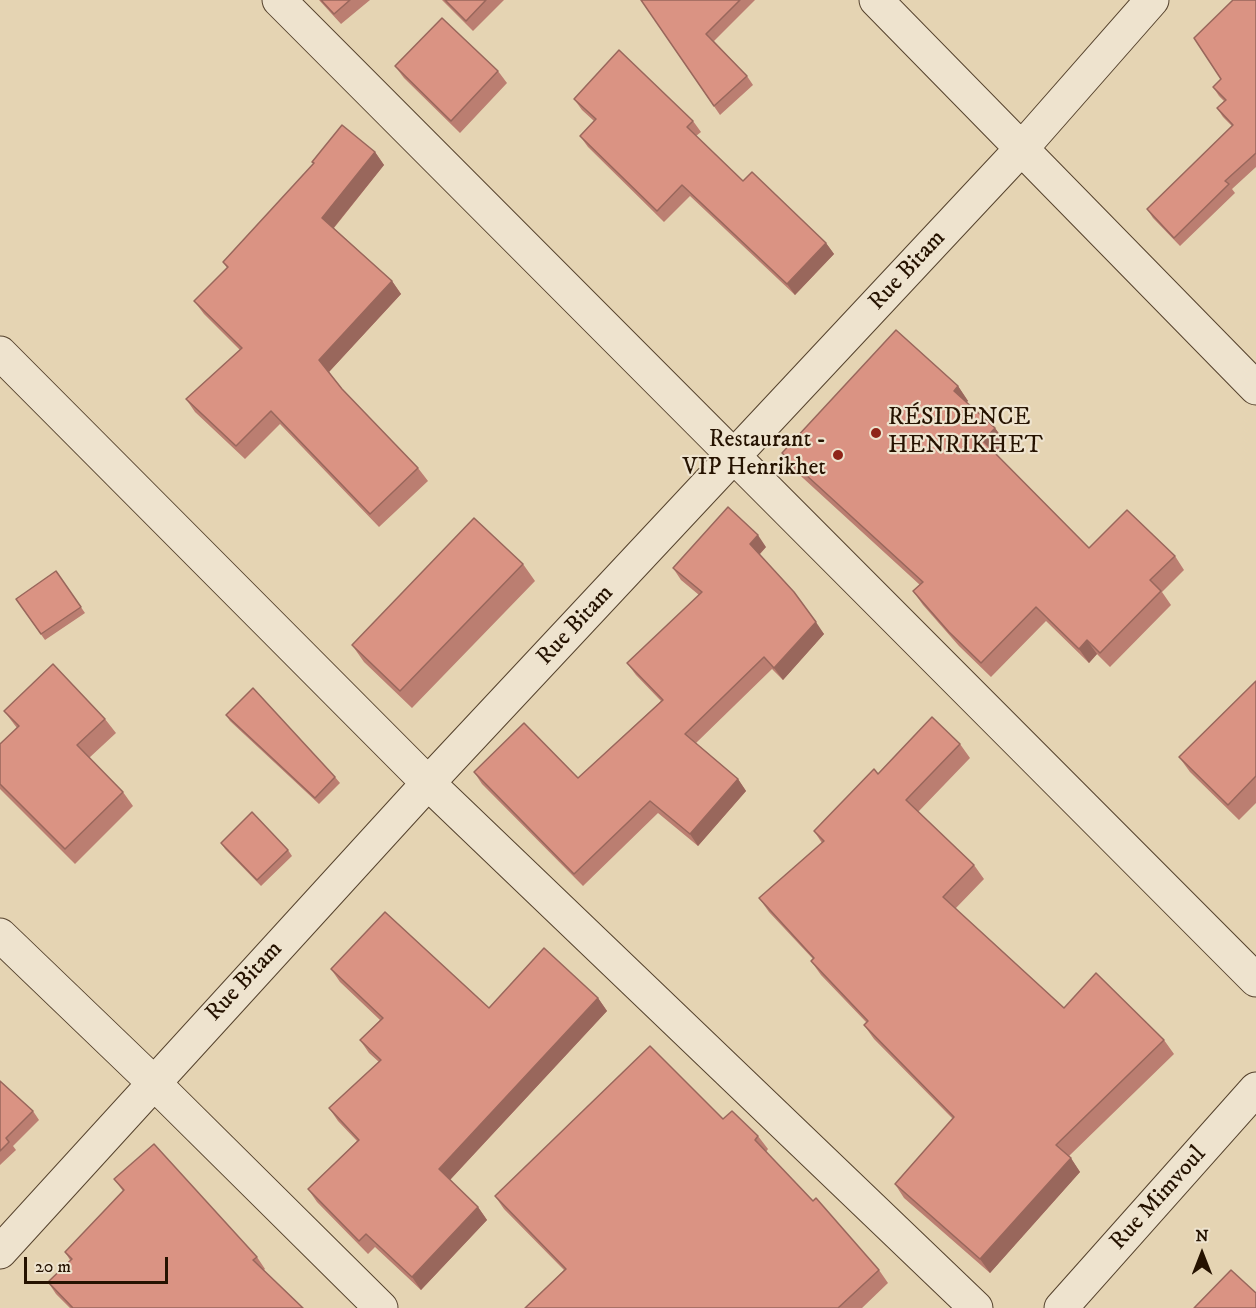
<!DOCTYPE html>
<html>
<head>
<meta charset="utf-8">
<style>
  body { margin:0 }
  #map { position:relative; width:1256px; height:1308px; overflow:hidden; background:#e5d4b3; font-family:"IM FELL DW Pica",serif }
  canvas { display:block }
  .north { position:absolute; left:1172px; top:1224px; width:60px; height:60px; -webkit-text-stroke:4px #eee3ce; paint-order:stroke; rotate:0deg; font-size:16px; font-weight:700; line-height:24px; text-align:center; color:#251200 }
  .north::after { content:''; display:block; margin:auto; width:21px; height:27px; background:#251200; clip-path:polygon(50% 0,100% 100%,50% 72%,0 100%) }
  .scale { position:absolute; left:24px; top:1257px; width:144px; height:27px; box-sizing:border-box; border:3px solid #251200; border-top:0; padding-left:8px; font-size:18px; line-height:21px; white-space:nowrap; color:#251200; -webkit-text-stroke:4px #eee3ce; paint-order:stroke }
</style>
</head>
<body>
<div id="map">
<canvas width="1256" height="1308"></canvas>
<div class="north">N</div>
<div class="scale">20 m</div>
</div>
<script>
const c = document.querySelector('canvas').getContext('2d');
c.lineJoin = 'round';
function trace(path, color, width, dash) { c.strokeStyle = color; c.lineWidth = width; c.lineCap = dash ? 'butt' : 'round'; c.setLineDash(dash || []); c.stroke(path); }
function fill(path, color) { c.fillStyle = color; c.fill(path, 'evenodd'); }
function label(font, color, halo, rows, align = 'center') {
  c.font = font + ' "IM FELL DW Pica",serif'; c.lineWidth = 4.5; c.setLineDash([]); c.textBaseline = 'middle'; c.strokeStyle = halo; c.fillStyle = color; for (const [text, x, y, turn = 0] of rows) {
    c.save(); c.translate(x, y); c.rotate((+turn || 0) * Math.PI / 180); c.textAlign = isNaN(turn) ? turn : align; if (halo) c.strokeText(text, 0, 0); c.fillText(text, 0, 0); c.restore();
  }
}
const minor = new Path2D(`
  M279 0 1256 980
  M876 0 1256 388
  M0 353 428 783 976 1308
  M0 935 153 1082 381 1308
  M0 1252 428 783 1022 148 1152 0
  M1061 1308 1256 1089`);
trace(minor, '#55422d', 35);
trace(minor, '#eee3ce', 33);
fill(new Path2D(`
  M319 0H370L341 24Z
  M442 0H504L473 31Z
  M641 0H755L714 41 747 76 753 85 720 115Z
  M1256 0V167L1232 189 1235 193 1180 246 1153 218 1147 209 1232 126 1223 117 1217 108 1224 101 1219 96 1213 87 1221 79Z
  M395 66 498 71 507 83 460 133 404 78Z
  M574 99 693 121 701 132 696 136 743 181 826 243 834 254 795 295 690 196 664 222 588 147 580 136 594 121 582 110Z
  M375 152 384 165 334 228 392 281 401 294 329 372 342 389 418 468 428 481 379 527 280 424 245 459 195 412 186 399 240 350 204 314 194 301 227 268 223 262 314 164 312 162Z
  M958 386 968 401 966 402 995 428 1005 442 995 453 1089 548 1175 556 1184 570 1162 592 1171 605 1110 667 1097 654 1089 663 1046 621 991 677 959 646 923 605 913 591 920 585 792 468 782 453Z
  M766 547 759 555 824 634 783 680 772 669 696 743 738 779 746 791 698 846 658 813 583 886 482 784 474 772 578 778 661 701 636 675 627 663 699 595 681 580 673 568Z
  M523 564 535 581 412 708 364 662 352 645Z
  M56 571 85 613 45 640 16 599Z
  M1256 681V803L1239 820 1190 772 1179 757Z
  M4 711 105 719 116 733 89 758 123 792 133 806 75 864 0 789V744L17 728Z
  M226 715 335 777 340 783 319 804 230 721Z
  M960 744 970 758 918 812 974 865 984 879 955 909 1064 1008 1164 1040 1174 1054 1069 1156 1080 1172 990 1273 904 1198 895 1184 953 1119 874 1039 864 1025 867 1023 821 975 811 961 813 959 769 912 759 898 822 843 814 831 878 774Z
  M221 843 288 850 292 856 261 886 225 849Z
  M331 969 489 1008 598 998 607 1011 450 1180 478 1207 487 1220 421 1290 375 1247 368 1254 317 1202 308 1189 357 1141 338 1121 329 1108 379 1062 369 1053 360 1040 380 1020 340 982Z
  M0 1081 33 1111 39 1120 13 1146 16 1150 0 1165Z
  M723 1119 758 1136 768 1149 766 1152 879 1270 888 1283 862 1308H525L564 1270 504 1209 495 1196Z
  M114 1179 257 1257 265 1269 264 1270 303 1308H70L56 1294 48 1282 70 1260 65 1252 123 1191Z`), '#bb7e71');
fill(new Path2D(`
  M375 152 384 165 331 231 322 218Z
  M826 243 834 254 795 295 787 284Z
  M392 281 401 294 328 373 319 360Z
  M958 386 968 401 964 405 954 391Z
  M995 428 1005 442 993 455 983 441Z
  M758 535 766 547 758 556 750 544Z
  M816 622 824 634 783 680 774 668Z
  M1087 640 1097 654 1089 663 1079 649Z
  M738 779 746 791 698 846 690 834Z
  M598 998 607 1011 448 1182 439 1169Z
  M1071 1158 1080 1172 990 1273 980 1259Z
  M478 1207 487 1220 421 1290 412 1277Z`), '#99675c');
const building = new Path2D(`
  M321 0H350L334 14Z
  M445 0H486L466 21Z
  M641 0H740L706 34 747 76 714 106Z
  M1233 0H1256V153L1225 181 1229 184 1174 238 1147 209 1233 125 1217 108 1226 100 1213 87 1221 79 1194 38Z
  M442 18 498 71 451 121 395 66Z
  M619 50 693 121 687 127 743 181 752 172 826 243 787 284 682 185 657 211 580 136 596 119 574 99Z
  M342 125 375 152 322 218 392 281 319 360 342 389 418 468 370 514 271 411 236 446 186 399 242 348 194 301 228 267 223 262 314 163 312 162Z
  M896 330 958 386 954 391 995 428 983 441 1089 548 1127 510 1175 556 1150 580 1161 591 1100 653 1087 640 1079 649 1036 607 981 663 949 632 913 591 923 582 782 453Z
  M728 507 758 535 750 544 794 592 816 622 774 668 764 657 685 734 738 779 690 834 650 801 574 874 474 772 524 723 578 778 663 700 627 663 702 592 673 568Z
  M474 518 523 564 400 691 352 645Z
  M56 571 81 607 41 634 16 599Z
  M53 664 105 719 77 745 123 792 65 849 0 784V744L19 726 4 711Z
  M1256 681V776L1228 805 1179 757Z
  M253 688 335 777 315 798 226 715Z
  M932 717 960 744 906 800 974 865 943 897 1064 1008 1096 973 1164 1040 1056 1145 1071 1158 980 1259 895 1184 954 1117 864 1025 868 1021 811 961 814 958 759 898 824 841 814 831 874 769 878 774Z
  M252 812 288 850 257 880 221 843Z
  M385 912 489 1008 544 948 598 998 439 1169 478 1207 412 1277 366 1234 359 1241 308 1189 359 1140 329 1108 381 1060 360 1040 383 1018 331 969Z
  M650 1046 723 1119 732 1111 758 1136 755 1140 813 1201 816 1198 879 1270 838 1308H525L566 1269 495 1196Z
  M0 1081 33 1111 6 1138 9 1142 0 1151Z
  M154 1144 257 1257 253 1260 303 1308H73L48 1282 72 1259 65 1252 124 1190 114 1179Z
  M1231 1270 1256 1293V1308H1194Z`);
fill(building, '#da9383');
trace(building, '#99675c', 1.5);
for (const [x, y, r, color] of [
  [876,433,6,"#8f2418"],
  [838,455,6,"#8f2418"]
]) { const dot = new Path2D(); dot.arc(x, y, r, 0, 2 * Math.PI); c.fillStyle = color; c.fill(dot); trace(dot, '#eee3ce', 2); }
label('24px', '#251200', '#eee3ce', [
  ["Rue Bitam",908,271,-47],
  ["Rue Bitam",576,626,-47],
  ["Rue Bitam",245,982,-47],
  ["Rue Mimvoul",1159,1199,-48]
]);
label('24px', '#251200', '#eee3ce', [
  ["RÉSIDENCE",888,419],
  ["HENRIKHET",888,447],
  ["Restaurant -",826,441,"right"],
  ["VIP Henrikhet",826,469,"right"]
], 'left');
</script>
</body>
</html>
